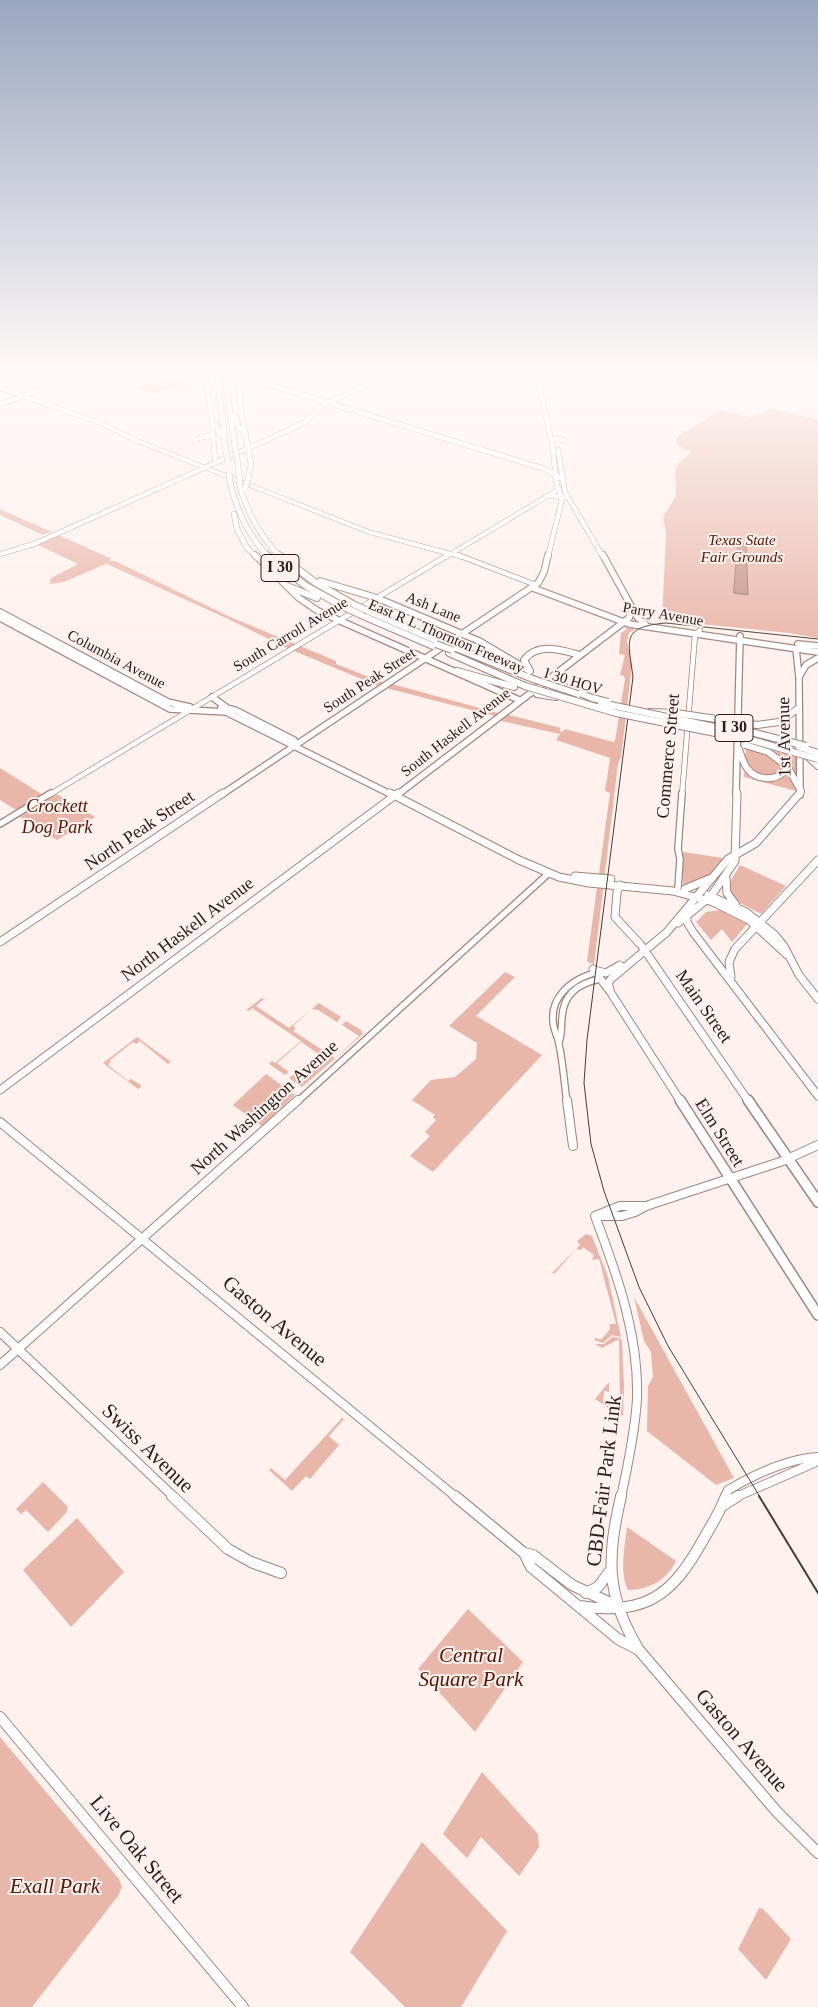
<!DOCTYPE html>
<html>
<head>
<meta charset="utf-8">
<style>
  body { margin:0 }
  canvas { display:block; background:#fff1ee }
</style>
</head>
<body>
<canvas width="818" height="2007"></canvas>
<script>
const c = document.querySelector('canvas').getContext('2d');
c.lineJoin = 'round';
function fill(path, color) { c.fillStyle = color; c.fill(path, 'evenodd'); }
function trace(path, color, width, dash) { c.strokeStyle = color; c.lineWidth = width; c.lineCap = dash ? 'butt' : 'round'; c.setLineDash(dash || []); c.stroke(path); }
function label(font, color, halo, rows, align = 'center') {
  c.font = font + ' "Times New Roman",serif'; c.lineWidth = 4; c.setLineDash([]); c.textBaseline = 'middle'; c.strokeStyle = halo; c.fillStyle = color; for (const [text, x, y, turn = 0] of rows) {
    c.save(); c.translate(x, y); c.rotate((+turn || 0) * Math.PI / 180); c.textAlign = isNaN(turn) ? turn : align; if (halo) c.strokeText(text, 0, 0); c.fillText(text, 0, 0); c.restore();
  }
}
fill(new Path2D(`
  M167 376 184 382 155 394 138 388Z
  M770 408 818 420V638L789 633 662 620 666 533 663 517 676 496 675 471 678 464 692 452 680 447 675 440 680 435 721 410 752 418Z
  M0 509 110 558V561H115L228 616 336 661V664L389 685 392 684 498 713 497 715 501 716 505 714 561 728 559 730 562 732 565 729 613 742 615 741 625 679 624 676 620 675 625 655 619 654 621 633 627 629 623 626 637 627 629 633 627 641 632 665 621 757 618 764 594 965 587 961 610 793 605 791 610 758 556 740 560 734 497 720 499 717 378 686 287 648 226 618 107 564 108 563 64 582 50 584 51 578 78 564 38 545 56 535 50 532 43 535 0 515Z
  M746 743 797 757 796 791 744 777Z
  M0 768 43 795 16 810 0 800Z
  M57 794 95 817 57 840 20 817Z
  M683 852 723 858 710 876 686 886 683 884Z
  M740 865 786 886 761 914 738 902 729 892 730 882Z
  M719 910 747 924 732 942 722 929 711 940 696 922 706 912Z
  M505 972 515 977 476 1016 542 1055 433 1172 410 1156 430 1136 425 1132 436 1120 433 1117 435 1115 412 1100 431 1080 455 1077 476 1059 477 1043 449 1026Z
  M262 998 264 999 256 1006 289 1028 319 1003 341 1017 337 1022 318 1010 312 1009 293 1026 296 1028 293 1031 335 1058 359 1036 342 1025 346 1021 361 1030 363 1034 302 1087 289 1078 293 1075 303 1081 326 1059 301 1042 277 1063 289 1072 285 1075 269 1064 272 1061 275 1063 301 1041 252 1008 249 1011 246 1010Z
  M137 1037 171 1062 168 1064 140 1041 136 1044 133 1042 110 1060 111 1061 108 1065 128 1081 131 1079 142 1086 138 1089 103 1063Z
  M266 1074 295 1095 262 1126 233 1105Z
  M586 1234 592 1236 608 1277 621 1337 612 1335 603 1343 594 1340 596 1338 601 1340 610 1329V1324H616L599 1259 592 1260 594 1255 583 1247 581 1250 576 1249 554 1274 552 1273 580 1245 577 1241Z
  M634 1297 734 1478 716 1485 647 1431 648 1386 653 1377 651 1352 644 1341Z
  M612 1337 620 1338 622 1341 624 1386 623 1415 620 1416 595 1399 609 1382V1392L604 1391 603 1402 608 1403 609 1407 620 1408 619 1339 602 1348 595 1344H604Z
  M342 1418 344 1419 329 1436 339 1445 310 1479 306 1476 292 1491 269 1470 271 1468 285 1480Z
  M43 1482 68 1507 66 1513 48 1532 26 1510 21 1514 16 1509Z
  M77 1518 124 1572 71 1627 23 1570Z
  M627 1527 676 1561C667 1580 649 1590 628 1590 619 1572 625 1546 627 1527Z
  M468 1609 523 1662 475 1732 418 1669Z
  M0 1737 119 1879 122 1887 118 1896 32 2007H0Z
  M482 1772 538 1834 539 1847 519 1876 481 1837 467 1858 443 1834Z
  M422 1842 507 1931 461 2007H405L350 1952Z
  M759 1908 763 1909 791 1939 766 1980 738 1949Z`), '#e9b7aa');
const water = new Path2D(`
  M738 543 746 544 748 595 734 593Z`);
fill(water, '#c59386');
trace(water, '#967066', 1);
const minorFar4 = new Path2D(`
  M0 386 42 371
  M0 388 103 424 135 440 369 532 462 557
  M0 405 91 371
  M446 557 559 489`);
const minorFar3 = new Path2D(`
  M458 555 536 585
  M49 795 448 555
  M682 795 695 635 700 630`);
const minorFar2 = new Path2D(`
  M0 824 51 793
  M678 888 680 859 678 849 682 793
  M559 1042C562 1034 561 1027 562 1018 563 995 578 983 600 979
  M297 1102 549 873
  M567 1102C564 1082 563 1062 559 1044 558 1036 553 1030 553 1021 551 997 570 981 591 974`);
const minorFar1 = new Path2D(`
  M567 1100 573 1146
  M0 1122 456 1497
  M595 1216C617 1274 639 1336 637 1399 635 1432 628 1465 621 1497
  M595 1216H622L635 1212 646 1206 783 1161 818 1145
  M595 1216 620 1206H646
  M0 1332 174 1497
  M0 1365 298 1100
  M725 1497 728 1490C755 1474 787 1459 818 1457
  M736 1497 814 1463 818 1459`);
const minor = new Path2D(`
  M172 1496 228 1549 251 1562 281 1573
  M455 1496 524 1553 531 1567 618 1639 639 1650
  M621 1496C607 1558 605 1594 639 1650L777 1812 818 1853
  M722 1506 738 1496
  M524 1553 533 1555 572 1585 617 1606
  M586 1593 598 1587 610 1571
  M579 1606C645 1616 672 1596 703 1540 711 1526 720 1512 726 1496
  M0 1717 243 2007`);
const majorFar3 = new Path2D(`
  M204 371 211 408 215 460
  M224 371 545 469 562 479
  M536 371 553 448 556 482 562 499 548 557
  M795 371 818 377
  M238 373 241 411 248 448
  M199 438 213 435
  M555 439 564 440
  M558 450 565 492 603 557
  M548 496 566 497
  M247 548 256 557
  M0 554 34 544 291 429 306 421 325 404 398 371`);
const majorFar2 = new Path2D(`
  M255 555 299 598 318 611 519 700
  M603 555 637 617 645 624
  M533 588 629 624 818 652
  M377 598 479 641
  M0 612 168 702 190 707
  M0 618 170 709 226 712 392 795
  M798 644 818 646
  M796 649 799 677 800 795
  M799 677 806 665 818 658
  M212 697 226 707
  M221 707 235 710 294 740 296 745
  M221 795 538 583 544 572 548 555
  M397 795 629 618 633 608
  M736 795 740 636`);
const majorFar1 = new Path2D(`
  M390 793 519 860 559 877 589 883 673 891 713 902 749 920 787 955
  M575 876 611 879
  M726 878 727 893 736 905
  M620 885 617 892 615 917 641 945 749 1102
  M685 889 709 879
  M708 895 746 912 774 934 784 946 799 975 818 999
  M687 917V922L693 932 818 1096
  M678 923 711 896 735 861 737 793
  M0 942 223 793
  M593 969 611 993 681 1102
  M594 970 606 973 620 965
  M731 977 729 962 735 949 818 860
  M611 993 608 983 611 979 667 932 728 859 756 843 800 793
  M0 1090 398 793`);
const major = new Path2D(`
  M680 1100 818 1315
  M748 1100 818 1202`);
const highwayFar1 = new Path2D(`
  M217 371 226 451
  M225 376 235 447
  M211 408 215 388
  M234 416 238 426 246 434
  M212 422 215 423 221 436
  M248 448 251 464 248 479
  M237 458 239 476
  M230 482C237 512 248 534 268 557
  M240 486C248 515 260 535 280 557
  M234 514 237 529 247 548`);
const highway = new Path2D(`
  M267 555 306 586 346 608
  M279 555 316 583 353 604
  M320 581 377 598
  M287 586 317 598
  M368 611 440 642
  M361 615 433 646
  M479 641 528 670
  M456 648 533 679
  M449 653 525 686
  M457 671 514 687
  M530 671 524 660C538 642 561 650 580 655
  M548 680 592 698
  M537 694 556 697
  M650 712 676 713
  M757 725 779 722 799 708
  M739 749C741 755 743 763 747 768 756 781 777 782 786 769L781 761
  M768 752 787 766 801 791
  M804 753 818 766`);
trace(minorFar4, '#a3857d', 5);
trace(minorFar3, '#a3857d', 6);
trace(minorFar2, '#a3857d', 8);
trace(minorFar1, '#a3857d', 10);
trace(minor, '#a3857d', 12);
trace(majorFar3, '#a3857d', 5.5);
trace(majorFar2, '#a3857d', 8);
trace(majorFar1, '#a3857d', 9);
trace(major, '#a3857d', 12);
trace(highwayFar1, '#a3857d', 6);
trace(highway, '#a3857d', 8);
trace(minorFar4, '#fff', 4);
trace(minorFar3, '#fff', 4.5);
trace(minorFar2, '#fff', 5.5);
trace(minorFar1, '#fff', 8);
trace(minor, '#fff', 10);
trace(majorFar3, '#fff', 4.5);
trace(majorFar2, '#fff', 5.5);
trace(majorFar1, '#fff', 7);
trace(major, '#fff', 9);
trace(highwayFar1, '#fff', 5);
trace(highway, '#fff', 6);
trace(new Path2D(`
  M760 1497 668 1346 639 1287 604 1191 591 1144 584 1083 587 1040 633 677C628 639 621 627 666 623L818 639`), '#483c39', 1);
trace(new Path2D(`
  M759 1496 818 1593`), '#483c39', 2);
const highwayBridgeFar1 = new Path2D(`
  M224 371 225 376
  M235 447 237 458
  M226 451 228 462
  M229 472 230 482
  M239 476 240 486
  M245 488 248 479`);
const highwayBridge = new Path2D(`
  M353 604 368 611
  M346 608 361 615
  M436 644 452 650
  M533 679 578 694
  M525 686 616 713 755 741 818 759
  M592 698 608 702
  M601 703 743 733
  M676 713 757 725
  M739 729 806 746
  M745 745 768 752
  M799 747 818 753`);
trace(highwayBridgeFar1, '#a3857d', 6, []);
trace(highwayBridge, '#a3857d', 8, []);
trace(highwayBridgeFar1, '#fff', 5);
trace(highwayBridge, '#fff', 6);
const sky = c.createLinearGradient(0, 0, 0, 652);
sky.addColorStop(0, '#9aa7c1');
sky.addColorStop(0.57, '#fff9f7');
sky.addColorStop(1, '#fff9f700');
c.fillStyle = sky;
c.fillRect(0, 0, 818, 652);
label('italic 15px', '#531607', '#fff1ee', [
  ["Texas State",742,541],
  ["Fair Grounds",742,558]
]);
label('15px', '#2a1e1b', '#fff1ee', [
  ["Ash Lane",433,608,22],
  ["Parry Avenue",663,615,10],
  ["South Carroll Avenue",291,635,-31],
  ["East R L Thornton Freeway",446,637,23],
  ["Columbia Avenue",116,660,28],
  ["South Peak Street",370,681,-33],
  ["I 30 HOV",573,682,17],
  ["South Haskell Avenue",456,733,-38]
]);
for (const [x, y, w] of [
  [280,568,38],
  [734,728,38]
]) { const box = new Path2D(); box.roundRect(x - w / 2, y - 13.5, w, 27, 4); c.fillStyle = '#fff1ee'; c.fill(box); trace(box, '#2a1e1b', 1); }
label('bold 16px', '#2a1e1b', null, [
  ["I 30",280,568],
  ["I 30",734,728]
]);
label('18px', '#2a1e1b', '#fff1ee', [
  ["1st Avenue",785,737,-91],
  ["Commerce Street",669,756,-85],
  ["North Peak Street",140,831,-34],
  ["North Haskell Avenue",188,930,-37],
  ["Main Street",703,1007,55],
  ["North Washington Avenue",265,1108,-42],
  ["Elm Street",719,1133,58]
]);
label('italic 18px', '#531607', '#fff1ee', [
  ["Crockett",57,807],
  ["Dog Park",57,828]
]);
label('21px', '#2a1e1b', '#fff1ee', [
  ["Gaston Avenue",274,1322,40],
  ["Swiss Avenue",147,1449,44],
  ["CBD-Fair Park Link",605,1481,-83],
  ["Gaston Avenue",741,1741,49],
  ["Live Oak Street",136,1850,50]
]);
label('italic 21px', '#531607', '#fff1ee', [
  ["Central",471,1656],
  ["Square Park",471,1680],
  ["Exall Park",55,1887]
]);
</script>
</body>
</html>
